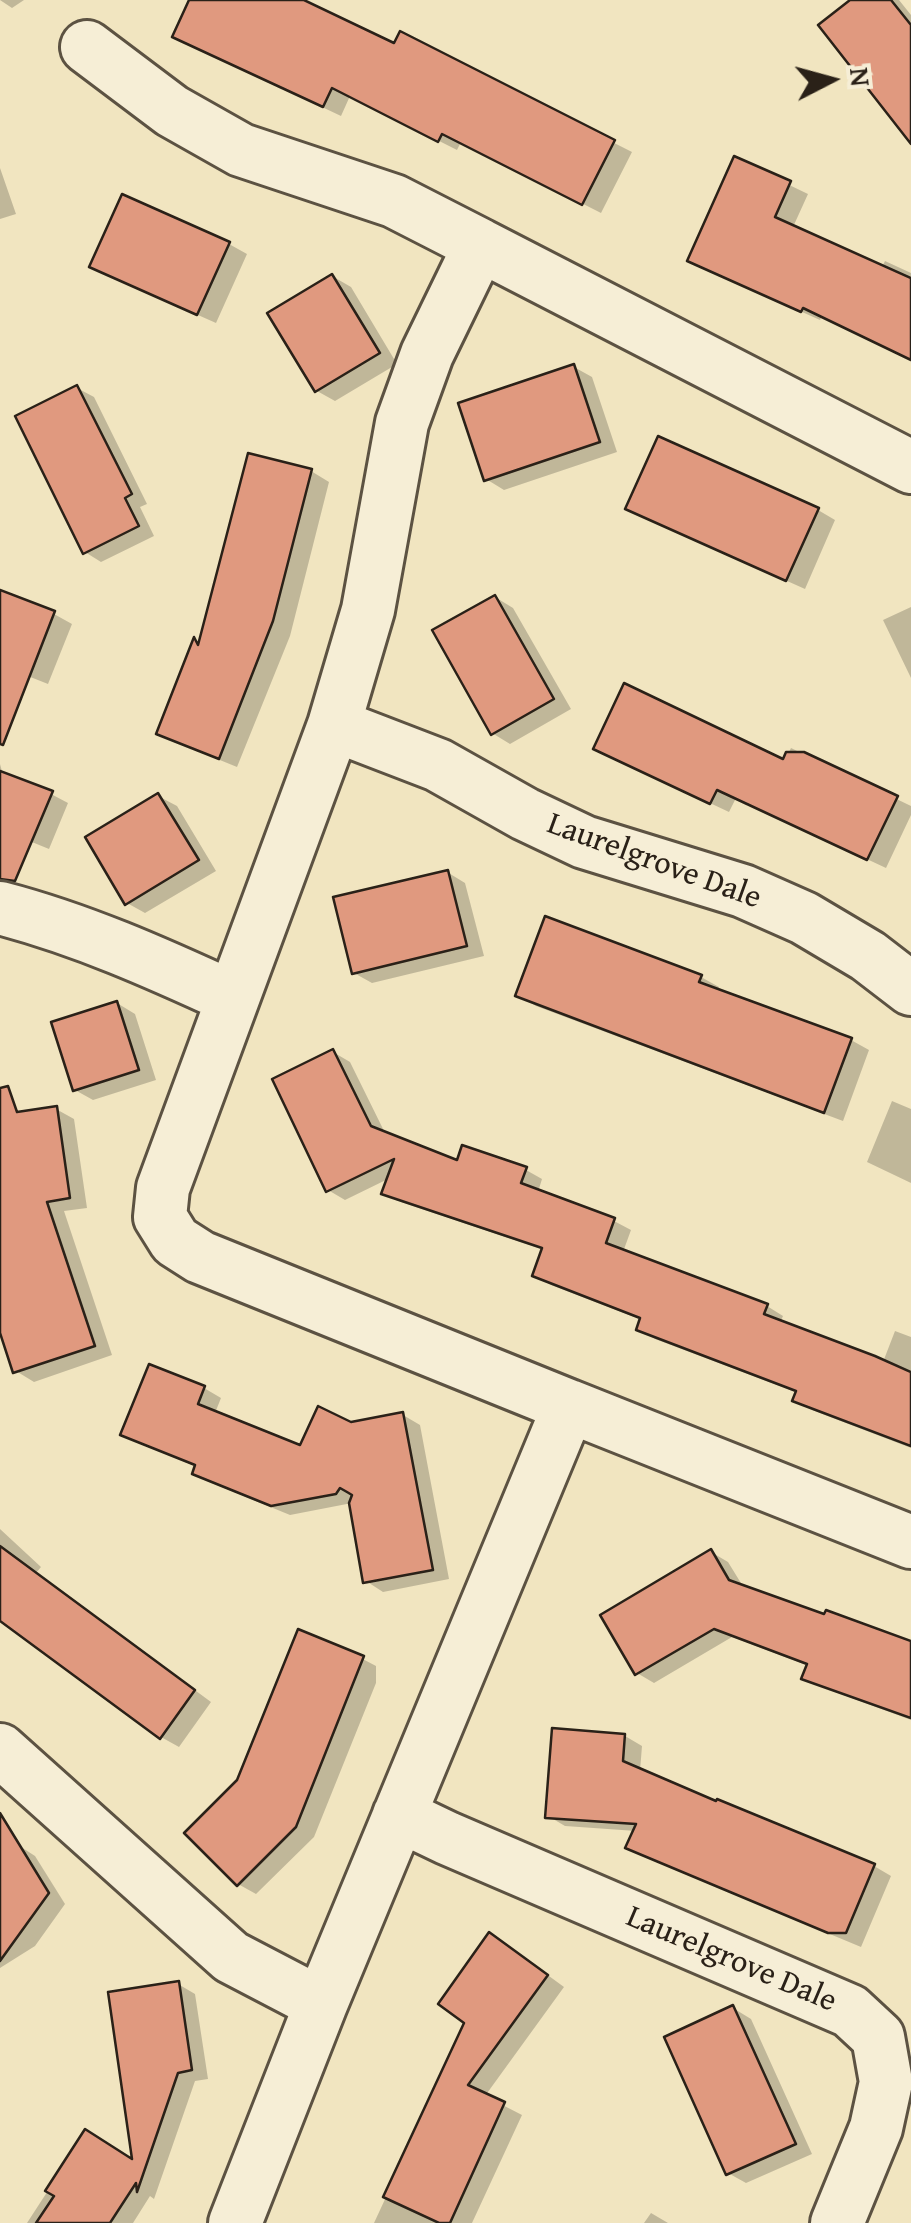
<!DOCTYPE html>
<html>
<head>
<meta charset="utf-8">
<style>
  body { margin:0 }
  #map { position:relative; width:911px; height:2223px; overflow:hidden; background:#f1e5c0; font-family:"Gentium Book Plus",serif }
  canvas { display:block }
  .north { position:absolute; left:781px; top:30px; width:100px; height:100px; -webkit-text-stroke:8px #f6eed6; paint-order:stroke; rotate:84deg; font-size:28px; font-weight:700; line-height:40px; text-align:center; color:#2a2118 }
  .north::after { content:''; display:block; margin:auto; width:35px; height:45px; background:#2a2118; clip-path:polygon(50% 0,100% 100%,50% 72%,0 100%) }
</style>
</head>
<body>
<div id="map">
<canvas width="911" height="2223"></canvas>
<div class="north">N</div>
</div>
<script>
const c = document.querySelector('canvas').getContext('2d');
c.lineJoin = 'round';
function fill(path, color) { c.fillStyle = color; c.fill(path, 'evenodd'); }
function trace(path, color, width, dash) { c.strokeStyle = color; c.lineWidth = width; c.lineCap = dash ? 'butt' : 'round'; c.setLineDash(dash || []); c.stroke(path); }
function label(font, color, halo, rows, align = 'center') {
  c.font = font + ' "Gentium Book Plus",serif'; c.lineWidth = 10; c.setLineDash([]); c.textBaseline = 'middle'; c.strokeStyle = halo; c.fillStyle = color; for (const [text, x, y, turn = 0] of rows) {
    c.save(); c.translate(x, y); c.rotate((+turn || 0) * Math.PI / 180); c.textAlign = isNaN(turn) ? turn : align; if (halo) c.strokeText(text, 0, 0); c.fillText(text, 0, 0); c.restore();
  }
}
fill(new Path2D(`
  M0 0H24L12 8Z
  M192 0H297L395 46 401 35 632 152 601 213 461 142 457 150 350 96 341 116 193 46Z
  M854 0H899L911 15V128Z
  M735 159 808 194 793 227 882 267 885 261 911 273V359L822 316 820 320 708 270Z
  M0 168 16 214 0 219Z
  M229 244 247 254 216 323 110 276Z
  M332 276 351 287 397 364 335 401 317 391Z
  M574 367 592 377 617 452 504 490 486 479Z
  M77 388 94 397 147 504 140 507 154 536 101 562 85 552Z
  M311 471 329 482 290 636 237 767 183 745 165 735 196 640 201 644Z
  M818 510 835 520 805 589 646 518Z
  M0 593 54 614 72 624 48 684 0 665Z
  M495 597 513 608 571 709 510 744 492 733Z
  M911 607V678L883 620Z
  M791 748 911 806V815L886 868 736 798 729 812 614 758 784 762Z
  M0 764 3 775 51 794 68 803 49 849 0 829Z
  M158 796 177 806 216 871 145 913 127 903Z
  M447 872 465 883 484 956 372 983 354 973Z
  M701 977 719 987 717 992 851 1040 869 1050 843 1121 536 1006 518 995Z
  M117 1003 135 1014 156 1080 93 1100 75 1090Z
  M333 1052 350 1062 386 1135 459 1164 526 1170 542 1179 538 1192 614 1221 631 1230 623 1252 767 1306 783 1316 780 1323 883 1362 895 1331 911 1337V1448L812 1410 795 1400 798 1393 655 1339 639 1329 642 1320 551 1285 535 1275 544 1250 401 1202 384 1192 390 1178 345 1200 328 1190Z
  M892 1101 911 1109V1183L867 1162Z
  M56 1109 74 1119 87 1208 64 1211 112 1355 34 1382 16 1371 0 1325V1117Z
  M204 1388 221 1398 215 1413 301 1448 350 1424 403 1415 420 1425 449 1579 383 1592 366 1581 352 1503 290 1515 212 1483 195 1473 197 1467 141 1444 123 1434Z
  M0 1529 41 1567 36 1573 211 1702 179 1747 161 1737 0 1618Z
  M711 1552 728 1562 744 1588 911 1644V1720L822 1687 804 1677 809 1666 732 1637 654 1683 637 1673Z
  M357 1656 376 1666V1683L314 1837 256 1894 238 1884Z
  M625 1736 642 1746 640 1771 874 1866 891 1876 861 1947 645 1857 629 1847 636 1831 565 1826 548 1816Z
  M18 1845 35 1856 65 1904 35 1946 0 1968V1857Z
  M508 1946 564 1987 485 2096 522 2115 472 2223H374L467 2022Z
  M178 1984 195 1994 208 2079 195 2081 154 2199 150 2196 133 2223H27L86 2132 135 2163Z
  M733 2008 751 2019 812 2154 746 2183 728 2173Z
  M651 2213 668 2223H644Z`), '#0003');
const building = new Path2D(`
  M189 0H304L394 43 400 31 615 140 582 205 442 134 438 142 332 88 323 107 172 37Z
  M850 0H891L911 25V144L818 25Z
  M734 156 791 181 775 217 911 278V360L803 308 801 312 687 261Z
  M122 194 230 242 197 315 89 267Z
  M332 274 380 353 315 392 267 313Z
  M574 364 600 442 484 481 458 403Z
  M77 385 132 494 125 498 139 526 83 554 15 416Z
  M658 436 819 508 786 581 625 509Z
  M248 453 312 469 273 621 219 759 156 734 194 637 198 645Z
  M0 590 55 611 3 745 0 744Z
  M495 595 554 699 491 735 432 630Z
  M624 683 783 759 786 752H804L898 796 867 860 717 790 710 804 593 749Z
  M0 771 53 791 15 881 0 879Z
  M158 793 199 860 125 905 85 837Z
  M448 870 467 946 352 974 333 897Z
  M545 916 702 975 699 982 852 1038 824 1113 515 996Z
  M117 1001 139 1070 73 1091 51 1022Z
  M333 1049 371 1126 457 1160 462 1145 527 1167 521 1183 615 1218 606 1243 768 1304 764 1314 875 1356 911 1372V1446L792 1401 796 1391 636 1330 640 1318 532 1276 542 1248 381 1194 394 1159 326 1192 272 1079Z
  M8 1086 17 1112 57 1106 70 1198 47 1202 95 1346 13 1373 0 1333V1088Z
  M149 1364 205 1386 198 1404 300 1445 318 1406 351 1422 403 1412 433 1570 363 1583 349 1503 352 1495 347 1492 340 1488 336 1494 271 1506 192 1474 195 1465 120 1435Z
  M0 1546 195 1690 160 1739 0 1621Z
  M711 1549 729 1580 824 1614 826 1610 911 1641V1718L801 1679 807 1664 714 1629 635 1675 600 1615Z
  M298 1629 364 1656 296 1827 237 1886 184 1833 237 1780Z
  M552 1728 625 1734 623 1761 716 1801 717 1799 875 1864 846 1933H828L625 1848 636 1824 545 1818Z
  M0 1813 49 1893 0 1961Z
  M489 1932 548 1975 468 2085 505 2102 450 2223H439L383 2197 464 2023 438 2004Z
  M179 1981 192 2070 178 2073 137 2192 136 2183 110 2223H36L54 2196 45 2191 85 2129 132 2159 108 1992Z
  M733 2005 796 2144 726 2175 664 2037Z`);
fill(building, '#e0997f');
trace(building, '#2a2118', 2.5);
const street = new Path2D(`
  M87 47 172 111 241 150 394 201 480 245 427 354 402 423 368 610 334 725 163 1188 160 1217 175 1241 200 1257 569 1406 321 2004 235 2223
  M480 245 911 467
  M334 725 438 765 525 814 584 842 743 891 804 918 868 956 911 989
  M0 908C81 929 157 963 233 998
  M569 1406 911 1542
  M0 1750 231 1957 321 2004
  M399 1815 447 1838 850 2011 878 2037 886 2082 876 2128 837 2223`);
trace(street, '#5c5242', 58);
trace(street, '#f6eed6', 52);
label('32px', '#2a2118', '#f6eed6', [
  ["Laurelgrove Dale",654,862,20],
  ["Laurelgrove Dale",731,1960,23]
]);
</script>
</body>
</html>
